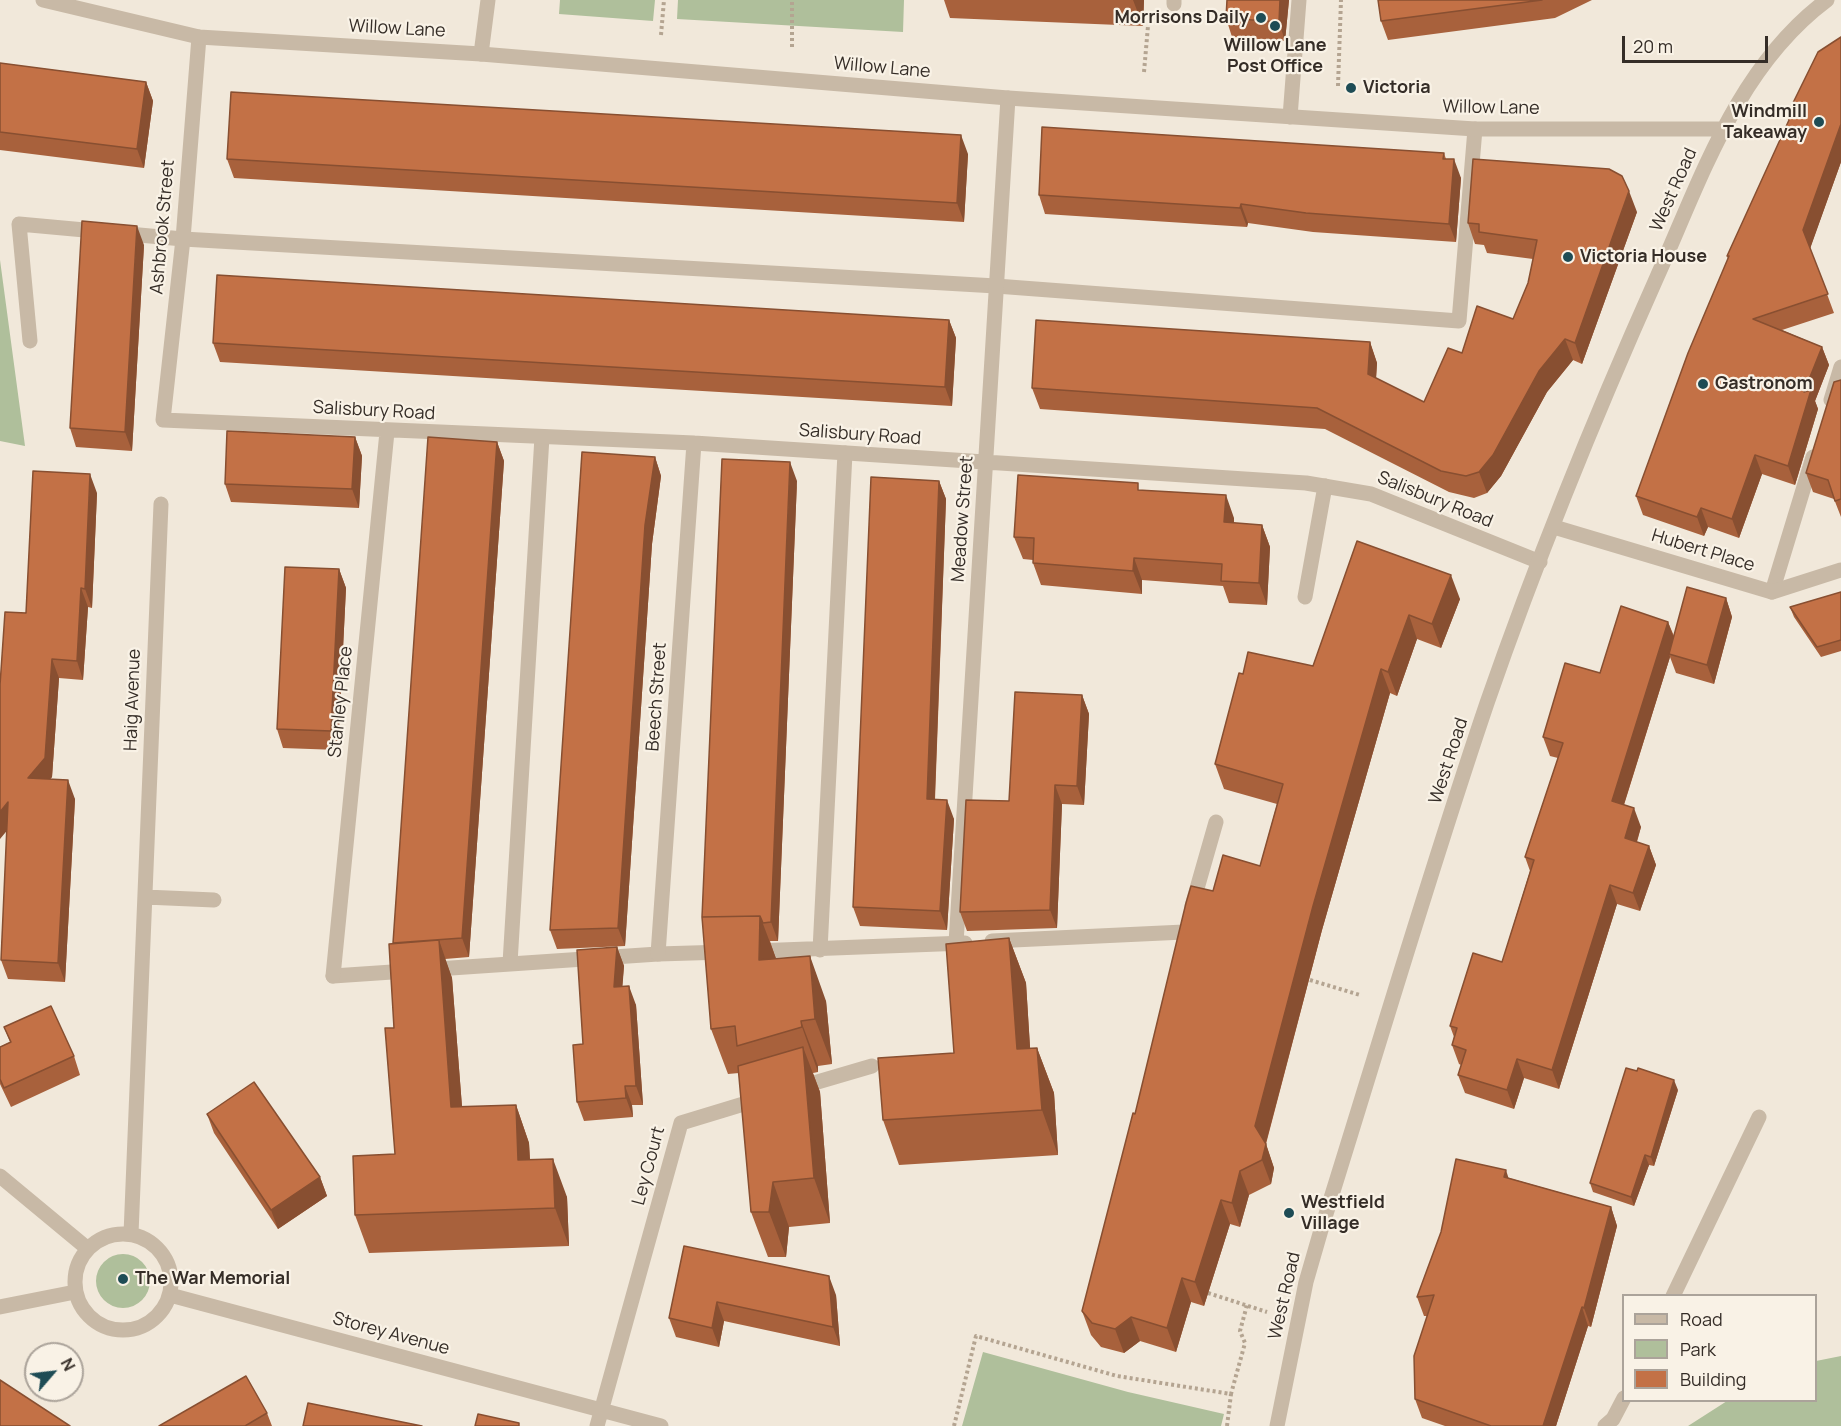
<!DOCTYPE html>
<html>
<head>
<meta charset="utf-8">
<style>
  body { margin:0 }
  #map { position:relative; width:1841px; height:1426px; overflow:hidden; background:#f1e8da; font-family:Manrope,sans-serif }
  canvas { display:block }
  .legend { position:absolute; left:1622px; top:1294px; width:195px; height:108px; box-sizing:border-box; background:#f9f2e6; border:2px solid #aba39a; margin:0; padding:8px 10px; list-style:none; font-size:18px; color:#352d27 }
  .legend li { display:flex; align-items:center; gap:12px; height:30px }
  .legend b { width:30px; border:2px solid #aba39a }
  .north { position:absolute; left:24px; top:1342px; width:60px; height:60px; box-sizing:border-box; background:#f9f2e6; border:2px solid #aba39a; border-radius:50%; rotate:62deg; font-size:16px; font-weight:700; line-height:24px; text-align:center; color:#352d27 }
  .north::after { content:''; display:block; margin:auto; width:21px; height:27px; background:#1e4c55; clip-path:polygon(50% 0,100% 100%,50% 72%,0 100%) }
  .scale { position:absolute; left:1622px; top:36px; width:146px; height:27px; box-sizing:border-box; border:3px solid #352d27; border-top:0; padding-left:8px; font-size:18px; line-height:21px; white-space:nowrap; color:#352d27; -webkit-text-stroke:4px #f9f2e6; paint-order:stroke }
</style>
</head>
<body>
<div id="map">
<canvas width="1841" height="1426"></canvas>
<ul class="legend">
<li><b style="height:8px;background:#c8b9a6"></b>Road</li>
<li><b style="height:16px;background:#afbf9b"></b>Park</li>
<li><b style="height:16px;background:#c37146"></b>Building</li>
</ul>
<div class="north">N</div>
<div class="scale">20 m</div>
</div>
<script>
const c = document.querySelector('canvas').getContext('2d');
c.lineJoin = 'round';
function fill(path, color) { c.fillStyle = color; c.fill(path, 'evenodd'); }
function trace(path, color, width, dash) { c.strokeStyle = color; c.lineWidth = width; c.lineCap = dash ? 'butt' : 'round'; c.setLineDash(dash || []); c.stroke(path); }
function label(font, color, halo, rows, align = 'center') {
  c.font = font + ' Manrope,sans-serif'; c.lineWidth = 4.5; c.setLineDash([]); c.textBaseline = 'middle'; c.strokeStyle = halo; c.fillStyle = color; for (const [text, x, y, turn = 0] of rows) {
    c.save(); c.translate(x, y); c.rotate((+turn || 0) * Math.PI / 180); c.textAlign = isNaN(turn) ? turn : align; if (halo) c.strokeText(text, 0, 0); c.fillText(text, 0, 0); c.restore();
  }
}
fill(new Path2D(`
  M560 0H655L653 21 559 14Z
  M678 0H904L903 32 677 19Z
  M0 260 25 446 0 441Z
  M96 1281a27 27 0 1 1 54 0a27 27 0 1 1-54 0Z
  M983 1352 1128 1392 1224 1414 1221 1426H962Z
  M1841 1356V1426H1688L1727 1401 1816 1400V1361Z`), '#afbf9b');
trace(new Path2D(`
  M661 35 664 0
  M792 47V0
  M1144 72 1148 26
  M1338 86 1341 0
  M1310 980 1360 995
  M1208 1293 1267 1312
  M954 1426 976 1336 1117 1376 1231 1394 1245 1343 1240 1331 1247 1305
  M1227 1426 1231 1394`), '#b4a491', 4, [3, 3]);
trace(new Path2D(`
  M1290 117 1299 0
  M30 341 19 224 183 239 996 286 1459 321 1475 129
  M1831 400 1841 367
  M1772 592 1813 457
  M1305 597 1325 486
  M1192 906 1216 822
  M992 941 1184 932
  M820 950 845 453
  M755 951 965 943
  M510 963 542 437
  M333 976 658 954 725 952
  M1673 1296 1759 1117
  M1605 1426 1613 1419 1624 1398`), '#c8b9a6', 15);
trace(new Path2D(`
  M1174 4V0
  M199 37 183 239 163 420 694 443 1306 483 1371 494 1540 562
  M481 54 488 0
  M1554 527 1772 592 1841 570
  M145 897 214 900
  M956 943 1008 98
  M658 954 694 443
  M333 976 387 432
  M797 1088 872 1066
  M0 1176 88 1249
  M75 1282a48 48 0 1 1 96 0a48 48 0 1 1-96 0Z
  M131 1234 161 504
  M170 1295 661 1426
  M0 1307 75 1292
  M597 1426 681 1123 760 1099`), '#c8b9a6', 15);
trace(new Path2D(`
  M43 0 199 37 481 54 1008 98 1475 129H1723
  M1277 1426 1306 1282 1321 1230C1376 1055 1428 877 1487 703 1537 559 1595 416 1657 277 1701 179 1737 67 1827 0`), '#c8b9a6', 15);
fill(new Path2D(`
  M944 0H1144L1143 26 950 18Z
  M1227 0H1289L1285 41 1232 37 1226 18Z
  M1378 0H1592L1555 18 1388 40 1381 21Z
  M0 63 146 82 153 101 144 168 0 150Z
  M1787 115 1841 162 1810 248 1834 313 1782 330 1822 347 1829 365 1815 401 1818 409 1795 485 1762 474 1739 538 1708 527 1704 536 1643 515 1636 496 1728 259 1727 256 1789 121Z
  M1444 153 1446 159 1461 178 1456 242 1313 232 1248 223 1247 227 1045 214 1039 195Z
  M968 154 964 222 234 178 227 159Z
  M1637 212 1582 364 1573 360 1547 392 1501 476 1487 493 1474 498 1449 492 1325 429 1040 409 1032 388 1370 342 1377 363 1376 378 1424 402 1462 353 1513 319 1528 283 1533 259 1487 253 1484 245 1475 244 1468 223Z
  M144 245 132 451 76 447 70 428Z
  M949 320 956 338 952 406 220 362 213 343Z
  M1841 380V517L1834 499 1813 492 1806 473Z
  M355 437 362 456 359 508 231 502 225 484Z
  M497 442 504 461 469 957 445 959 452 978 462 1107 516 1105 529 1143 530 1160 567 1197 569 1246 369 1253 355 1215 395 1154 393 943Z
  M655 457 661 476 652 544 625 946 557 949 550 930Z
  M797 481 778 941H770L776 959 826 1001 832 1064 818 1066V1072L813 1073 820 1092 830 1223 789 1227 786 1257H768L751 1212 739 1073 728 1074 711 1029Z
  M939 481 946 499 935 800 954 819 947 930 860 926 853 907Z
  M1140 490 1234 518V523L1262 525 1270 547 1267 605 1229 603 1223 586 1142 580V594L1041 585 1033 563V560L1023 559 1014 537Z
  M97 493 92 608 88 607 83 680 59 678 52 777 50 779 75 799 65 982 8 979 1 960 7 831 26 613Z
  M1357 541 1460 599 1441 648 1417 639 1397 696 1390 693 1322 930 1266 1144 1274 1168 1271 1184 1249 1195 1240 1227 1230 1224 1204 1306 1191 1302 1176 1352 1140 1341 1124 1353 1101 1347 1091 1335 1082 1311 1135 1114 1213 891 1260 866 1277 804 1224 789 1215 764 1243 674 1313 666Z
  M339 569 346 588 338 750 283 748 277 729Z
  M1841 592V651L1821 657 1794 617 1790 607Z
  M1726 598 1732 617 1714 684 1676 673 1670 657 1624 805 1641 827 1637 842 1649 846 1656 865 1640 911 1617 904 1559 1089 1524 1078 1514 1109 1465 1093 1458 1075 1461 1065 1459 1064 1452 1045 1454 1037 1450 1026 1502 962 1530 871 1525 857 1558 758 1550 756 1543 737 1600 673 1668 622 1674 636Z
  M1082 695 1089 714 1084 805 1062 804 1057 928 967 931 960 912 1009 801Z
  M1009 938 1026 983 1030 1048H1037L1054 1093 1058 1155 899 1165 883 1120 954 1053Z
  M617 947 624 966 622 987 636 1005 643 1105H632L633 1117 584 1121 577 1102 583 1044Z
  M4 1027 74 1056 80 1075 11 1107 0 1084V1047L10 1042Z
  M1678 1090 1654 1166 1649 1165 1634 1206 1593 1192 1590 1183Z
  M207 1114 320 1177 327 1196 278 1229 214 1133Z
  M1509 1178 1611 1207 1617 1226 1591 1327 1588 1326 1556 1426H1445L1422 1418 1415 1399 1427 1316H1424L1417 1297Z
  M684 1246 836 1295 840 1346 724 1321 719 1347 676 1337 669 1318Z
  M267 1413 272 1426H159Z`), '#a8613c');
fill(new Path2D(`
  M1133 0H1144L1143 26Z
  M1280 0H1289L1285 41 1279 22Z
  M146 82 153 101 144 168 137 149Z
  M1841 124V162L1810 249 1803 230Z
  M961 135 968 154 964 222 957 203Z
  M1454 159 1461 178 1456 242 1449 224Z
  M1629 191 1637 212 1582 364 1575 343Z
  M1241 204 1248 223 1247 227 1240 208Z
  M137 226 144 245 132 451 125 432Z
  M949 320 956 338 952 406 945 387Z
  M1565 339 1573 360 1547 392 1501 476 1487 493 1479 472 1539 371Z
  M1370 342 1377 363 1375 395 1368 374Z
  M1822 347 1829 365 1815 401 1818 409 1795 485 1788 466 1804 392Z
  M355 437 362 456 359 508 352 489Z
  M497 442 504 461 469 957 462 938Z
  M1755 455 1762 474 1739 538 1732 519Z
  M655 457 661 476 652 544 625 946 618 928 645 525Z
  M790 462 797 481 778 941 771 922Z
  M90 474 97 493 92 608 85 589Z
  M939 481 946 499 934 818 927 799Z
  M1226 495 1234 518 1233 545 1224 522Z
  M1701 508 1708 527 1704 536 1697 517Z
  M1262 525 1270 547 1267 605 1259 583Z
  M1134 558 1142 580V594L1133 571Z
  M339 569 346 588 338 750 331 731Z
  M1451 575 1460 599 1441 648 1432 624Z
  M81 588 88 607 83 680 77 661Z
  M1726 598 1732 617 1714 684 1707 665Z
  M1409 615 1417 639 1397 696 1388 672Z
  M1668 622 1675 641 1669 654 1670 657 1619 820 1612 801Z
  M52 659 59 678 52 777 35 797 28 778Z
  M1381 669 1390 693 1322 930 1264 1150 1255 1126 1313 906Z
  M1082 695 1089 714 1084 805 1077 786Z
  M68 780 75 799 65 982 58 963Z
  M1055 785 1062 804 1057 928 1050 910Z
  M947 800 954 819 947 930 940 911Z
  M8 802 15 821 0 839V812Z
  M1634 808 1641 827 1632 857 1625 838Z
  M1649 846 1656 865 1640 911 1633 893Z
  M1610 885 1617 904 1559 1089 1552 1070Z
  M760 916 777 961 759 960Z
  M1009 938 1026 983 1033 1094 1017 1049Z
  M439 940 452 978 465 1145 451 1107Z
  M617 947 624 966 621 1006 614 987Z
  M810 956 826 1001 832 1064 815 1019Z
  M629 986 636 1005 643 1105 636 1086Z
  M801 1021 818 1066V1072L802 1027Z
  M803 1047 820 1092 830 1223 814 1178Z
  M1037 1048 1054 1093 1058 1155 1042 1110Z
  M1517 1059 1524 1078 1514 1109 1507 1090Z
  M1674 1080 1678 1090 1654 1166 1651 1157Z
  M625 1086 632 1105 633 1117 626 1098Z
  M516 1105 529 1143 532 1198 518 1160Z
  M1266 1144 1274 1168 1271 1184 1262 1160Z
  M1645 1155 1649 1165 1634 1206 1631 1197Z
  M553 1159 567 1197 569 1246 555 1208Z
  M1506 1170 1512 1189 1504 1177Z
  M1240 1171 1249 1195 1240 1227 1232 1203Z
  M320 1177 327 1196 278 1229 271 1210Z
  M773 1182 789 1227 786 1257 769 1212Z
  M1221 1200 1230 1224 1204 1306 1195 1282Z
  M1611 1207 1617 1226 1591 1327 1584 1308Z
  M829 1276 836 1295 840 1346 833 1327Z
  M1182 1278 1191 1302 1176 1352 1167 1328Z
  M717 1302 724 1321 719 1347 712 1328Z
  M1582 1307 1588 1326 1556 1426H1543Z
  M1131 1317 1140 1341 1124 1353 1115 1329Z`), '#884f31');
const building = new Path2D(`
  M1227 0H1280L1279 22 1226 18Z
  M1378 0H1542L1381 21Z
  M1841 37V124L1803 230 1828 294 1753 319 1822 347 1804 392 1811 390 1788 466 1755 455 1732 519 1701 508 1697 517 1636 496 1688 353 1729 256H1727L1789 120 1787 115 1818 52Z
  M0 63 146 82 137 149 0 132Z
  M231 92 961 135 957 203 227 159Z
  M1042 127 1444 153 1443 159H1454L1449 224 1306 213 1241 204 1240 208 1039 195Z
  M1473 159 1609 169 1622 176 1629 191 1575 343 1565 339 1539 371 1493 455 1479 472 1466 476 1441 471 1317 408 1032 388 1036 320 1370 342 1368 374 1424 402 1448 348 1462 353 1477 306 1513 319 1528 283 1537 240 1479 232V224L1468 223Z
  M82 221 137 226 125 432 70 428Z
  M217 275 949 320 945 387 213 343Z
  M1841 380V499L1835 501 1828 480 1806 473 1834 382Z
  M227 431 355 437 352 489 225 484Z
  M428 437 497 442 462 938 393 943Z
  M582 452 655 457 645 525 618 928 550 930Z
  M722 459 790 462 771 922 763 923 760 916 702 917Z
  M33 471 90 474 85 589 81 588 77 661 52 659 45 758 28 778 68 780 58 963 1 960 8 802 0 812V685L5 612 26 613Z
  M1018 475 1138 483V490L1226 495 1224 522 1262 525 1259 583 1221 581 1222 564 1134 558 1133 571 1033 563 1034 538 1014 537Z
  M871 477 939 481 927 799 947 800 940 911 853 907Z
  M1357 541 1451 575 1432 624 1409 615 1388 672 1381 669 1313 906 1255 1126 1266 1144 1262 1160 1240 1171 1232 1203 1221 1200 1195 1282 1182 1278 1167 1328 1131 1317 1115 1329 1092 1323 1082 1311 1133 1113 1135 1114 1186 903 1191 886 1213 891 1223 855 1260 866 1283 784 1215 764 1239 673 1243 674 1248 652 1313 666Z
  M285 567 339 569 331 731 277 729Z
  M1687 587 1726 598 1707 665 1669 654Z
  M1841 592V640L1817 647 1790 607Z
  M1621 606 1668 622 1612 801 1634 808 1625 838 1649 846 1633 893 1610 885 1552 1070 1517 1059 1507 1090 1458 1075 1466 1050 1452 1045 1457 1028 1450 1026 1473 953 1502 962 1534 860 1525 857 1563 743 1543 737 1565 663 1600 673Z
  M1015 692 1082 695 1077 786 1055 785 1050 910 960 912 966 800 1009 801Z
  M760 916 759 960 810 956 815 1019 801 1021 802 1027 737 1046 735 1026 711 1029 702 917Z
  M1009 938 1017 1049 1037 1048 1042 1110 883 1120 878 1058 954 1053 946 944Z
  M439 940 451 1107 516 1105 518 1160 553 1159 555 1208 355 1215 353 1156 395 1154 385 1028H394L389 944Z
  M617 947 614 987 629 986 636 1086H625L626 1098 577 1102 573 1045 583 1044 577 950Z
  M51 1006 74 1056 4 1088 0 1079V1047L11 1042 4 1027Z
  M803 1047 814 1178 773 1182 769 1212H751L738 1066Z
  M1626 1068 1637 1071 1638 1068 1674 1080 1651 1157 1645 1155 1631 1197 1590 1183Z
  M254 1082 320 1177 271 1210 207 1114Z
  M1456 1159 1506 1170 1504 1177 1611 1207 1584 1308 1582 1307 1543 1426H1491L1415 1399 1414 1356 1434 1295 1417 1297 1441 1232Z
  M684 1246 829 1276 833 1327 717 1302 712 1328 669 1318Z
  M246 1376 267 1413 245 1426H159Z
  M0 1380 70 1426H0Z
  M308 1403 422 1426H303Z
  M478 1414 519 1423V1426H475Z`);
fill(building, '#c37146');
trace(building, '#884f31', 1.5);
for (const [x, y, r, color] of [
  [1261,18,6,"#1e4c55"],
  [1275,26,6,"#1e4c55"],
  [1351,88,6,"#1e4c55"],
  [1819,122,6,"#1e4c55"],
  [1568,257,6,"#1e4c55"],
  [1703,384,6,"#1e4c55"],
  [1289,1213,6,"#1e4c55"],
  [123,1279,6,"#1e4c55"]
]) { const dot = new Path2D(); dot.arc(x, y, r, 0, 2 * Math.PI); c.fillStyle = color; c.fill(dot); trace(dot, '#f9f2e6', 2); }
label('bold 18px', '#352d27', '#f9f2e6', [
  ["Morrisons Daily",1249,18,"right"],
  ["Willow Lane",1275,46,"center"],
  ["Post Office",1275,67,"center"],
  ["Victoria",1363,88],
  ["Windmill",1807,112,"right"],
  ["Takeaway",1807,133,"right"],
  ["Victoria House",1580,257],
  ["Gastronom",1715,384],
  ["Westfield",1301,1203],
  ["Village",1301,1224],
  ["The War Memorial",135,1279]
], 'left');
label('18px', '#352d27', '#f9f2e6', [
  ["Willow Lane",397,29,3],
  ["Willow Lane",882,68,5],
  ["Willow Lane",1491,108,1],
  ["West Road",1674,190,-66],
  ["Ashbrook Street",163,227,-85],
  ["Salisbury Road",374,411,3],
  ["Salisbury Road",860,435,4],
  ["Salisbury Road",1435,500,22],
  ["Meadow Street",963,519,-86],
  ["Hubert Place",1703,551,17],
  ["Beech Street",657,697,-86],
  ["Haig Avenue",133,700,-88],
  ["Stanley Place",341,702,-84],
  ["West Road",1449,761,-72],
  ["Ley Court",649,1166,-75],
  ["West Road",1285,1296,-77],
  ["Storey Avenue",391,1334,15]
]);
</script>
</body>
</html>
